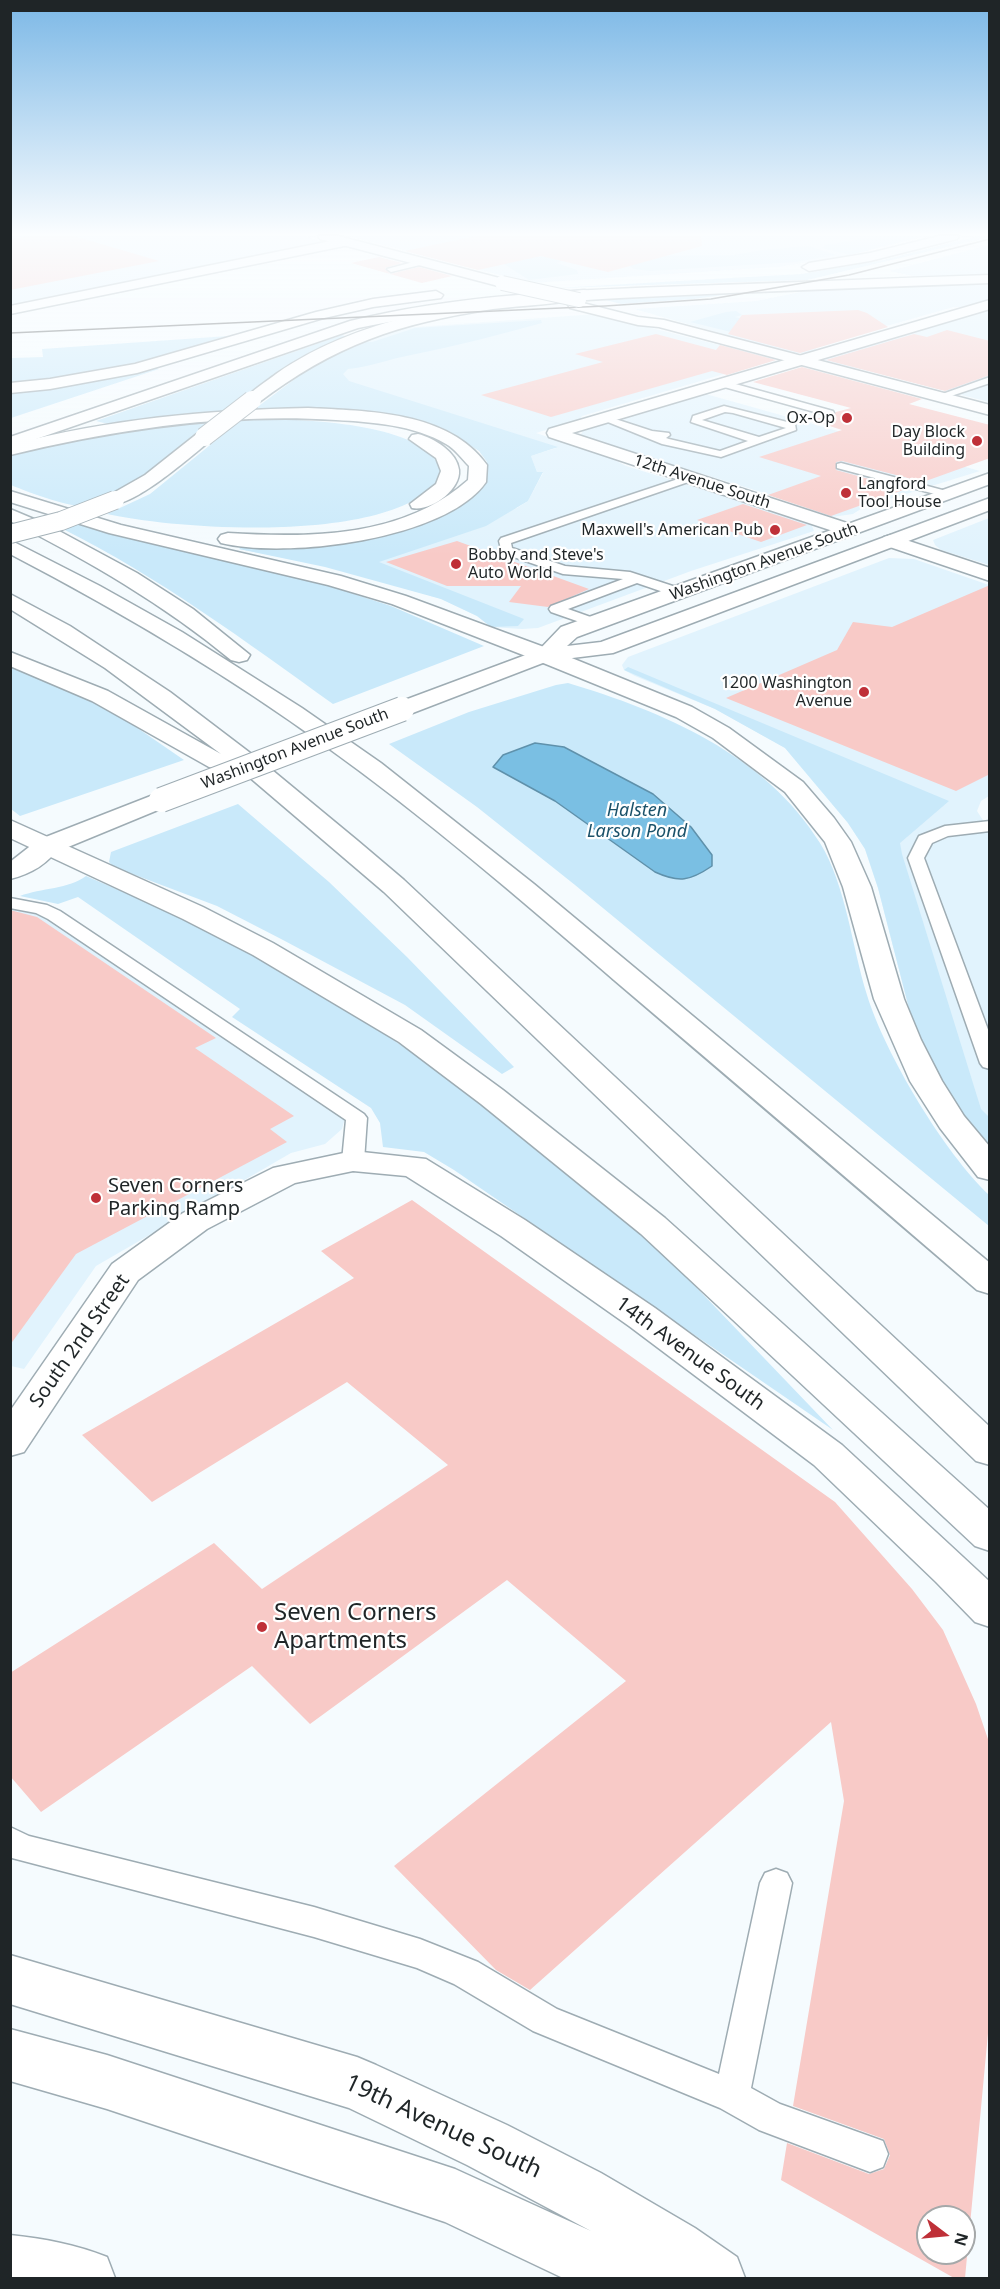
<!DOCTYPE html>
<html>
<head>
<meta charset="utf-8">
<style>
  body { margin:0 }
  #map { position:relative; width:1000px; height:2289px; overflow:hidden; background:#f5fbfe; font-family:"Noto Sans",sans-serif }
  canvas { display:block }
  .frame { position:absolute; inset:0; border:12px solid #1f2527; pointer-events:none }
  .north { position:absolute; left:916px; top:2205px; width:60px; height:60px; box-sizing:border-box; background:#fff; border:2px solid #a5a8a9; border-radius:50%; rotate:106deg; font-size:16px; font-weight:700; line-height:24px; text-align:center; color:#1f2527 }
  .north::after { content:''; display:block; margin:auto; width:21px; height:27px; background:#bf3038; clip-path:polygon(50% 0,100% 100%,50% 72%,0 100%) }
</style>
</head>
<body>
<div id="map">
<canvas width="1000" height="2289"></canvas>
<div class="frame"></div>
<div class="north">N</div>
</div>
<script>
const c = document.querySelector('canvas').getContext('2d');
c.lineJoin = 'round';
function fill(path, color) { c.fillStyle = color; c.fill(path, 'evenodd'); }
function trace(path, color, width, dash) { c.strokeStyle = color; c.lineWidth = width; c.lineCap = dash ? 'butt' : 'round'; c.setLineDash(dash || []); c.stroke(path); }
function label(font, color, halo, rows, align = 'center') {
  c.font = font + ' "Noto Sans",sans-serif'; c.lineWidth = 4.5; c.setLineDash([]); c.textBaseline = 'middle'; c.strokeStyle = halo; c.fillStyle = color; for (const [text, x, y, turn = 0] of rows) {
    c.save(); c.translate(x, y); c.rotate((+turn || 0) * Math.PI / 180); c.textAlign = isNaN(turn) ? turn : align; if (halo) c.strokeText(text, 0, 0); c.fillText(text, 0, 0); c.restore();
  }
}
fill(new Path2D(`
  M11 236H305L327 243 11 307Z
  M349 236H925L843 257 778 267 531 283Z
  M989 245V274L918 277 889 271Z
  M989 283V300L964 307H954L819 345 814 351 807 353H790L634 309 756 301 805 291Z
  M989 310V402L861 369 838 366 824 360 826 356 835 353Z
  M596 314 775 359 582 416 580 420 536 433 613 459 626 466 811 523 814 531 691 571 538 628 522 629 491 627 477 616 441 599 384 582 325 566 239 549 289 544 517 508 528 501 543 473 537 472 531 456 556 448 300 373 337 351 401 328Z
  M706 394 980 471 864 507 853 514 832 517 812 513 806 506 580 436 583 431Z
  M989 518V565L941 550 935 545 933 540Z
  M889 558 914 559 989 585V796L981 801 977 811 990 831 989 1151 913 1024 878 888 865 849 848 823 785 748 715 709 635 676 624 670 622 665 628 657Z
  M11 907 42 913 345 1118 342 1129 325 1144 291 1153 96 1266 24 1369 11 1366Z`), '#e1f3fd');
fill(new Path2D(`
  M881 236H922L850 255 822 248 825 245Z
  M978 236 989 237 807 280 557 288 801 274 883 260Z
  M434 240 519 257 734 255 762 250 809 246 836 255 796 262 650 271 634 269 627 264 566 259 557 263 577 270 578 274 529 280 493 257Z
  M744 292 694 299 621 304 598 298Z
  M736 311 742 315 735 317 762 324 731 332 690 322 726 312Z
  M541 320 542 323C499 335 455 346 411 355 389 359 370 367 348 369L343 374 349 381 558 447 531 456 537 472H543L528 501 486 526 379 562 524 619 518 626 491 627 477 616 441 599 325 567 239 549 245 544H289L436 516 470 499 484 485 487 473V462L479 451 466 443 424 425 252 411 320 360 362 341 372 342 415 328Z
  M342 335 348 337 304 357 280 372 225 412 182 414 108 424 96 421Z
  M228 336 178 351 177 354 133 366 11 386V358L43 357 42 349Z
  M151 367 159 369 11 418 10 391Z
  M217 419C185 444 125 499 86 506 73 509 25 491 11 485V452L87 434Z
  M242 419C294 419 397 420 435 457 442 464 445 473 438 481 388 544 179 530 107 514L150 494Z
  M83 523 326 585 391 606 484 646 333 704C245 641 159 577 63 529Z
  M10 667 70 691 120 716 184 760 20 816 11 809Z
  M628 667 949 801 900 843 902 854 981 1109 989 1117V1151L965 1120 932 1070 913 1024 878 888 865 849 848 823 785 748 715 709 624 670Z
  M568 683C662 711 766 755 820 843 846 885 852 947 867 995 885 1054 944 1152 989 1195V1226L575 885 477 807 389 744 469 712 556 685ZM493 767 691 827 655 872 555 801Z
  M238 804 329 882 407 957 514 1067 502 1074 405 1005 283 940 217 906 114 867 109 862 111 852Z
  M86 876 211 930 328 996 451 1079 627 1215 833 1430 454 1170 424 1152 383 1147 380 1123 371 1108 232 1017 240 1009 78 897 58 904 20 896C41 888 69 889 86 876Z`), '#c9e9fa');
const water = new Path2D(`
  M535 743 564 747 653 794 691 827 712 855V866C690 881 679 883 655 872L555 801 493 767 503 755Z`);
fill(water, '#7abfe3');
trace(water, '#5f91ab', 1.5);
fill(new Path2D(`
  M30 236H74L159 261 10 290V239Z
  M476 236H701L702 246 608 272 541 256 478 270 405 251Z
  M379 257 402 263 385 268 390 274 419 267 452 276 422 283 351 263Z
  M858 310 867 313 888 327 800 353 728 334 742 315Z
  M947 330 990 341V375L945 391 826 360 914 334 927 337Z
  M656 334 716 350 720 345 776 360 727 375 712 371 551 417 481 395 603 362 575 354Z
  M802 367 922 399 909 404 990 425V458L923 482 842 461 836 462V470L906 489 831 516 768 495 821 476 759 457 842 430 811 420 823 417 830 418 836 412 851 408 753 382Z
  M743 504 807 525 761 542 697 520Z
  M457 541 589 589 548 607 509 602 521 586H447L386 562Z
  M990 585V774L956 791 726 698 837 650 853 622 892 627Z
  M10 910 37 917 216 1038 195 1048 294 1116 270 1129 287 1142 76 1254 10 1345Z
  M412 1200 835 1502 912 1589 943 1630 976 1704 990 1745V2012L965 2278H954L781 2180 787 2143 869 2174 884 2169 890 2155 884 2139 793 2106 844 1801 831 1722 530 1990 496 1970 394 1866 626 1681 507 1580 310 1724 252 1666 41 1812 10 1776V1673L214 1543 262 1589 448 1465 347 1382 152 1502 82 1435 354 1278 321 1251ZM928 2217H964V2253H928Z`), '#f8cac7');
const lane = new Path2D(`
  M421 260H424V264L391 272 387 269Z
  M990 377V383L939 400 934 397Z
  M721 380 833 411 834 413 829 416 717 385V381Z
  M724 406 795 424 796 430 721 457 662 444 598 418 603 415 652 431 669 433 670 435 666 438 669 439 720 451 748 441 691 422 693 416ZM725 412 733 413 786 428 759 437 702 420Z
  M841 463 950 492 952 494 946 497 837 468V464Z
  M690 475 696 478 694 480 511 543 512 548 565 566 630 572 685 590 687 593 685 596H675L637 583 568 609 599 620 601 623 599 626 594 627 551 612 549 609 551 606 623 579 563 574 502 553 499 541 501 538Z
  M990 821V831L948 836 932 843 924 858 990 1035V1069L983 1067 980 1063 908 858 919 836 945 826Z
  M10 898 47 905 60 911 364 1114 367 1118 364 1161 361 1166 353 1167 345 1166 342 1161 346 1120 48 919 36 913 10 908Z
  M10 1827 29 1836 314 1907 420 1939 478 1962 557 2009 719 2074 760 1883 765 1873 776 1869 787 1873 792 1883 751 2088 780 2104 883 2141 888 2154 883 2167 870 2172 759 2130 720 2108 533 2031 454 1984 417 1968 314 1937 12 1858Z`);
const street = new Path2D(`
  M345 238 351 242 349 245 10 314V306Z
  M990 300V309L572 433 856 526 859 530 856 534H842L549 437 547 433 549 429Z
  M891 535 990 568V581L884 545 881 541 884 537Z
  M353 1151 426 1159 525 1220 655 1308 842 1445 990 1582V1627L975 1622 936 1582 814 1465 629 1326 501 1236 406 1176 353 1171 295 1183 207 1229 138 1280 24 1452 10 1456V1411L112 1264 183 1213 273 1168Z
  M10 2235C45 2239 75 2244 107 2257L115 2278H10Z`);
const secondary = new Path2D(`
  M318 236H338L507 280 509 283 502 287 320 239Z
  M939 236H959L957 239 870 261 809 271 802 267 809 263 870 253Z
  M990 275V283C895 286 801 290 707 294 590 299 474 304 358 328L10 448V437L350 321C460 294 576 290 689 286 789 283 889 278 990 275Z
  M575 301 638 317 664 320 990 405V415L659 327 638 325 570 308 568 305Z
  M47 838 56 840 60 846C48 864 31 874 10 879V862L38 840Z
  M10 1955 357 2057 376 2065 507 2125 601 2173 695 2228 737 2257 745 2278H563L445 2222 107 2109 10 2081V2029L107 2055 455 2169 591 2231 467 2165 349 2108 10 2004Z`);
const primary = new Path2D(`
  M990 473V484L577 637 567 646 601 642 990 498V510L613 653 548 661 410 714 402 716 394 714 390 709 394 704 539 650 561 627Z
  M161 792 170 795 174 800 170 805 56 852 47 854 38 852 34 846 38 840Z`);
const highway = new Path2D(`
  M584 290 589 291 591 294 589 297C558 305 525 305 493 309 399 323 334 345 258 403L252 405 244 400C252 390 266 382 276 374 365 312 479 302 584 290Z
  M436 291 443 295 441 298 373 307 320 319 137 373 50 389 10 393V383L50 379 135 364 316 312 373 299Z
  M308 408C367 411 449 411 487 465L486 482C446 540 285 559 221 543L218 539 221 535 228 533C310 538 403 538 468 480L469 466C462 459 455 449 446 444 414 425 372 422 336 420 226 413 117 429 10 455V445C109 419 207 410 308 408Z
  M204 432 210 433 212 437 210 441C191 456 131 510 108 504L106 500 108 496 145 475 198 433Z
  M418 434C434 438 457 452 459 470 461 490 430 512 412 508L410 504 436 484 441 471 436 458 409 439 412 435Z
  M10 491 121 525 341 576 406 596 552 650 692 707 729 728 803 782 834 818 851 842 871 887 904 999 921 1040 942 1081 964 1116 990 1147V1180L978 1177 940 1128 910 1081 874 999 843 887 825 842 785 792 713 738 676 717 536 660 392 604 328 585 109 533 10 502Z
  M10 509 48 525 137 573 193 609 250 655 247 660 239 662 231 660C163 604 89 561 10 521Z
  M10 540 100 586 182 632 302 708 381 763 534 884 990 1263V1294L977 1290C857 1187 736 1083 614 980 520 899 425 817 324 745 225 673 119 611 10 554Z
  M10 594 70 626 170 692 266 765 358 841 404 880 990 1427V1465L976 1461 384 892 248 776 229 760 230 762 227 767 218 769 209 767 92 701 10 666V652L108 691 221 754 105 668 10 609Z
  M10 820 203 907 273 943 421 1030 503 1090 665 1218 990 1510V1551L975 1546 641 1234 481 1104 399 1042 253 955 183 919 10 838Z`);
trace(lane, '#9eacb3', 3);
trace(street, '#9eacb3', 3);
trace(secondary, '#9eacb3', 3);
trace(primary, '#9eacb3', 3);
trace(highway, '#9eacb3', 3);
fill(lane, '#fff');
fill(street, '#fff');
fill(secondary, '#fff');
fill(primary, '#fff');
fill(highway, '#fff');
trace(new Path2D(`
  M10 333 605 306 711 299 849 275 990 239`), '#53595c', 1.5);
const secondaryBridge = new Path2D(`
  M502 283 579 300`);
const primaryBridge = new Path2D(`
  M161 800 402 709`);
const highwayBridge = new Path2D(`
  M204 437 252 400
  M10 534 61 521 115 500`);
trace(secondaryBridge, '#9eacb3', 16, []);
trace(primaryBridge, '#9eacb3', 26, []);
trace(highwayBridge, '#9eacb3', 20, []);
trace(secondaryBridge, '#fff', 14);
trace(primaryBridge, '#fff', 24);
trace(highwayBridge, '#fff', 18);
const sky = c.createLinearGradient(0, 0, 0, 556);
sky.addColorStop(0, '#7cb8e6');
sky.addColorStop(0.42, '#fafdff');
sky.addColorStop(1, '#fafdff00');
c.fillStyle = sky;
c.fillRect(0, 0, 1000, 556);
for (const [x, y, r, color] of [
  [847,418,6,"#bf3038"],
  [977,441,6,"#bf3038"],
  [846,493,6,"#bf3038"],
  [775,530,6,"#bf3038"],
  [456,564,6,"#bf3038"],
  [864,692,6,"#bf3038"],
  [96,1198,6,"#bf3038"],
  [262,1627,6,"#bf3038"]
]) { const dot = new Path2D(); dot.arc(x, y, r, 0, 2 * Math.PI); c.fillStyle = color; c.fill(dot); trace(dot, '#fff', 2); }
label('16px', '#1f2527', '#fff', [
  ["Ox-Op",835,418],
  ["Day Block",965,432],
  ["Building",965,450],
  ["Langford",858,484,"left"],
  ["Tool House",858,502,"left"],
  ["Maxwell's American Pub",763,530],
  ["Bobby and Steve's",468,555,"left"],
  ["Auto World",468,573,"left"],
  ["1200 Washington",852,683],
  ["Avenue",852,701]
], 'right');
label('16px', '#1f2527', '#fff', [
  ["12th Avenue South",702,482,18],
  ["Washington Avenue South",764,562,-20],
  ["Washington Avenue South",295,749,-21]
]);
label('italic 18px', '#1b526a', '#fff', [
  ["Halsten",637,811],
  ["Larson Pond",637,832]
]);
label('20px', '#1f2527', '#fff', [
  ["Seven Corners",108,1186],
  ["Parking Ramp",108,1209]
], 'left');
label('20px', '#1f2527', '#fff', [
  ["South 2nd Street",80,1341,-55],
  ["14th Avenue South",690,1354,36]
]);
label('24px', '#1f2527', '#fff', [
  ["Seven Corners",274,1613],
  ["Apartments",274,1641]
], 'left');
label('24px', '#1f2527', '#fff', [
  ["19th Avenue South",443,2127,25]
]);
</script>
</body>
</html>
